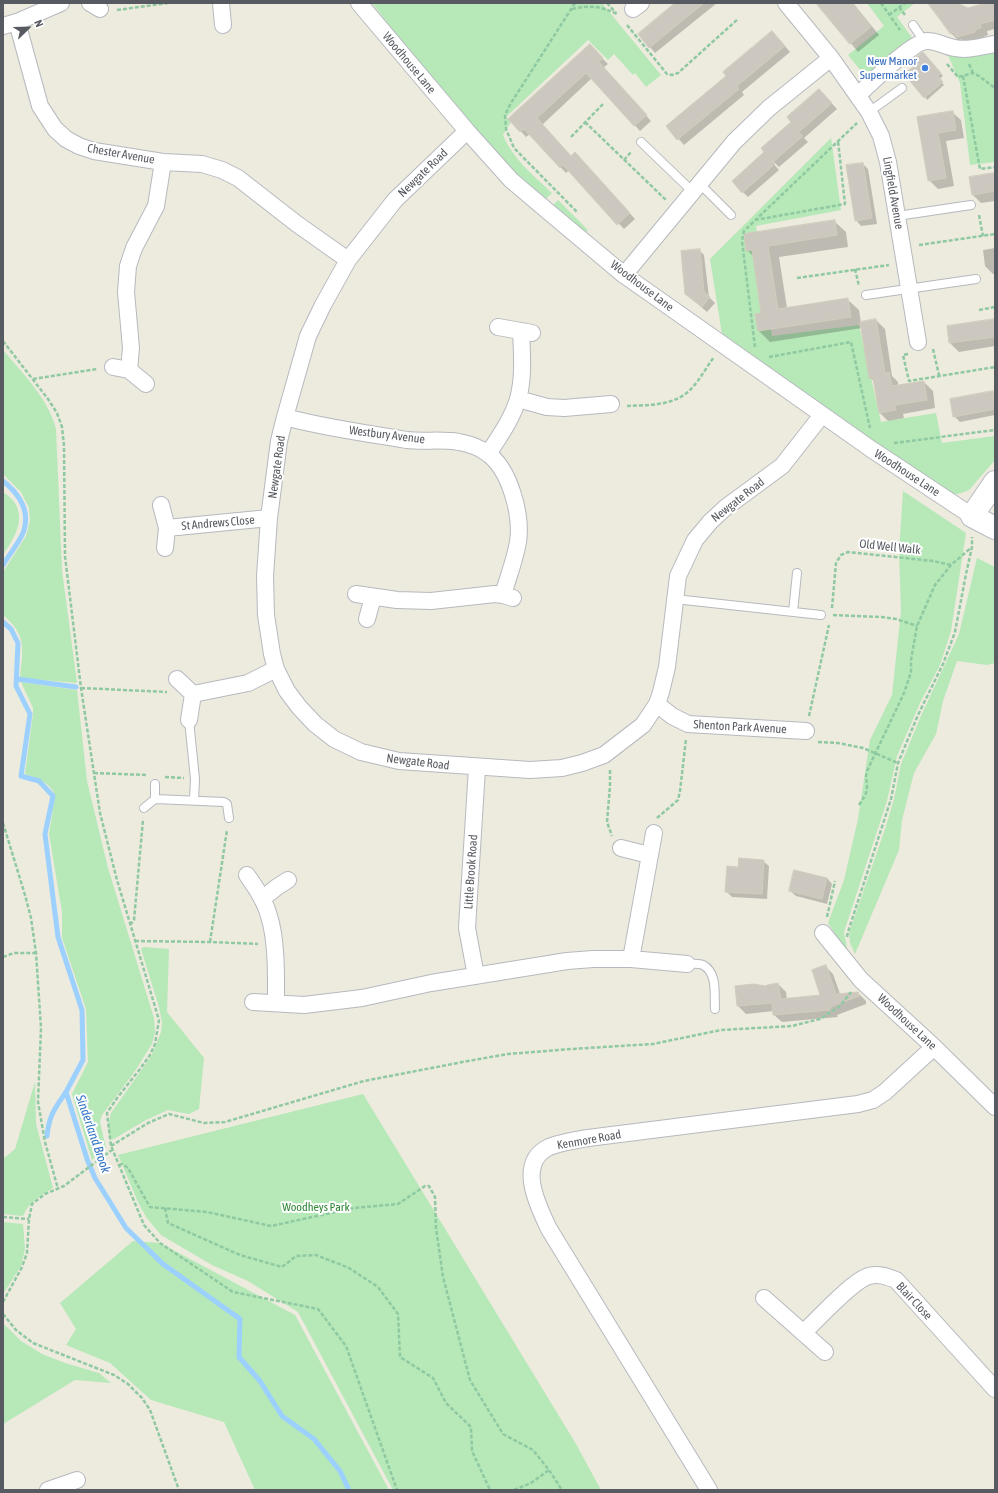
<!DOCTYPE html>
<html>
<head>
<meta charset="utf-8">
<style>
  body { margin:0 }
  #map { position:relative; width:998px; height:1493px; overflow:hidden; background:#edeade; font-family:"Asap Condensed",sans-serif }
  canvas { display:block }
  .frame { position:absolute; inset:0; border:4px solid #575b61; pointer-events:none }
  .north { position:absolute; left:8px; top:8px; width:40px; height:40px; -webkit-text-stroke:3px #fff; paint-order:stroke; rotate:67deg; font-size:11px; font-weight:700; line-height:16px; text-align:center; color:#575b61 }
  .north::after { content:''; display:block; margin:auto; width:14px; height:18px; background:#575b61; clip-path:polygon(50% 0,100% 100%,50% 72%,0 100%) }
</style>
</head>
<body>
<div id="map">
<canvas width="998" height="1493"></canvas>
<div class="frame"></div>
<div class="north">N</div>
</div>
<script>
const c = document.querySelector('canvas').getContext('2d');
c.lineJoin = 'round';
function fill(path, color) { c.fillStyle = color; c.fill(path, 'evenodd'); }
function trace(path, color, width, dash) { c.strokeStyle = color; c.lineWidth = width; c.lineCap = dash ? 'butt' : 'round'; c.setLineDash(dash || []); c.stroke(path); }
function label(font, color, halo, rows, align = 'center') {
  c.font = font + ' "Asap Condensed",sans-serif'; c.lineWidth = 4; c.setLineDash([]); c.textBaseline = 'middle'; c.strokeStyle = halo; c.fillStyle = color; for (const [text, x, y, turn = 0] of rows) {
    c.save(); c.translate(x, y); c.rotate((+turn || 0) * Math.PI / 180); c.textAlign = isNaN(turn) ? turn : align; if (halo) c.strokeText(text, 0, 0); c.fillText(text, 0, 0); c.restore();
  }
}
fill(new Path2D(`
  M372 3H602L661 75 646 87 635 73 633 75 614 54 608 60 588 40 506 117 511 122 503 135C513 159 533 175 552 193L545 200 496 155 470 128Z
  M867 3H915L897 17 913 39 866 77 848 55 884 26Z
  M995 50V162L970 165 960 83 947 53Z
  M831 138 841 210 756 226 772 336 859 325 881 422 936 413 942 443 995 436V460L969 490 958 494 949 495 722 334 710 259Z
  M558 200 588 230 584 235 551 207Z
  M3 350C23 374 48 398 56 429L62 570 77 683 20 678C23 649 27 635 3 615V572L26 536 30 521 29 508 21 492 3 474Z
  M903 491 966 533 951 631 940 665 920 703 897 756 887 801 844 932 848 953 828 923 844 880 858 819 870 740 892 695 901 611 899 552Z
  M3 492C7 495 14 500 16 505 25 523 12 541 3 555Z
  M977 558 995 567V663L987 665 957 661 943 701 936 734 914 773 902 820 899 850 855 954 850 943 849 933 885 829 894 799 901 764 921 716 959 634Z
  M21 682 77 690 87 781 108 868 154 1018 155 1032 152 1044 135 1071 102 1115 100 1122 106 1148 92 1160 72 1094 88 1062 86 1009 62 938V912L49 834 55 796C52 783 36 778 25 774L33 714V708Z
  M143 947 169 949 167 1012 204 1058 199 1109 189 1114 168 1110 146 1120 112 1140 109 1135 108 1126 111 1113 152 1055 161 1032 162 1022 159 1007 141 949Z
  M35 1082 36 1124 53 1188C40 1196 29 1202 23 1216L3 1214V1159L15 1149Z
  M363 1094 576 1444 601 1490H393L298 1312 248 1281 212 1265 161 1235 146 1217 138 1202 118 1155Z
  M3 1222 23 1224 25 1249 21 1266 3 1294Z
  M133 1241 160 1243 295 1315 389 1490H255L224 1422 151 1400 110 1363 66 1345 76 1329 60 1303Z
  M3 1323 21 1341 42 1354 65 1363 99 1373 111 1383 75 1380 3 1424Z`), '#b6e8b8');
fill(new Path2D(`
  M676 3H717L655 53 639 34Z
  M818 3H853L879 35 858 52Z
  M929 3H958L968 9 986 3H995V29L987 31 988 35 981 38 982 40 965 44 961 39 959 41 951 33Z
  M778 38 790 52 742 92 744 95 684 145 667 126 728 76Z
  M595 51 608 64 603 68 651 121 640 131 592 78 542 125 571 157 580 159 635 219 624 229 569 170 566 173 530 134 526 137 510 119Z
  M926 56 943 76 939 79 944 85 927 100 925 97 914 67Z
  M825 96 837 109 804 138 808 142 779 167 773 161 772 162 779 170 748 197 743 192Z
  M952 112 961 120 964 138 946 141 954 186 938 189 929 180 918 118Z
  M863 164 868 169 877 224 861 226 856 220Z
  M995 174V201L981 203 973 195Z
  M834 221 846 232 848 247 779 257 787 308 847 299 859 310 861 323 876 320 885 329 892 376 898 382V386L924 382 933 391 935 408 903 414 904 418 888 421 879 412 875 382 870 378 862 328 770 342 758 330 763 314 754 257 747 250Z
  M995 248V274H993L985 266 983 250Z
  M699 250 704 255 709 297 715 303 707 312 692 299Z
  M995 320V346L959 352 950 343 948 327Z
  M992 392 995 395V415L960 422 954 416Z
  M763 861 769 866 767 899 732 897 726 891 739 868Z
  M827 878 832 884 827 904 796 896 790 891Z
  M826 967 833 974 840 994 858 993 866 1001V1004L837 1015 838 1017 782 1022 774 1015V1011L746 1014 738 1006 767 987 778 984 786 992 787 1000 822 996Z`), '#0003');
trace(new Path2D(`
  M3 481C18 493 30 510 24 530 22 539 8 556 3 565
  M3 622 11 629 18 643 16 686 30 714 21 776 39 781 53 796 45 834 58 937 82 1010 83 1060 66 1092 87 1159 95 1178 126 1228 163 1264 240 1319 239 1357 260 1381 282 1416 314 1439 340 1471 349 1490
  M17 679 76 687
  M47 1136C49 1115 55 1108 66 1092`), '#9bd0ff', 5);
const building = new Path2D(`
  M675 3H704L649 48 638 34Z
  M816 3H852L871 27 850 44Z
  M928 3H957L968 8 986 3H995V20L980 24 981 28 974 30 975 32 957 37 953 32 951 34Z
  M772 31 785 46 737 86 739 89 677 140 666 126 726 76 723 72Z
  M590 44 603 58 599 62 647 115 634 126 586 73 537 118 571 156 575 152 630 213 617 225 563 165 560 168 524 129 520 132 508 119Z
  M923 52 941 73 938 76 943 82 924 98 904 74 913 67 909 63Z
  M819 89 832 103 799 132 803 136 773 162 767 156 775 164 742 193 732 181 764 152 761 148 791 122 795 127 787 117Z
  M953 111 956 130 938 133 946 178 928 181 917 117Z
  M863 163 872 218 855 221 846 165Z
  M995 173V191L972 195 969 177Z
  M835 220 837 235 768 246 778 309 848 298 851 317 758 331 755 314 761 313 752 250 746 251 744 234Z
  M700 249 704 292 710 297 702 307 685 294 681 251Z
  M876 319 885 373 889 372 892 386 924 381 927 400 895 405 896 410 879 413 873 378H869L860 322Z
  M995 319V337L949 343 947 326Z
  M993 391 995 409 953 417 950 399Z
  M739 858 764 860 762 894 725 892 727 866 738 867Z
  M794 870 827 878 822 899 789 891Z
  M826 965 836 994 858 992 859 996 830 1007V1010L773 1015 772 1003 737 1006 735 986 753 984 766 986 767 985 778 983 781 999 820 995 812 970Z`);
fill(building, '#ccc8bf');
trace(building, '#d2ccbc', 1);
const lane = new Path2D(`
  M913 25 924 41
  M869 112 902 88
  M641 142 693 192
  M699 183 731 215
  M897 216 971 205
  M866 295 976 279
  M675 599 821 615
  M793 612 797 573
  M189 720 195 779 194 800
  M155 799 224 802 227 804 229 818
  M144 808 155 799V784
  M687 964C692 964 699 963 703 965 718 973 714 995 715 1009`);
const street = new Path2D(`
  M90 3 100 9
  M221 3 223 25
  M359 3 467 131 511 180 544 208 624 275 678 313 871 449 972 516
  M786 3 831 58 869 112 881 136 888 162 918 342
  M633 9 641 3
  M17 22 40 106 55 129 66 139 79 146 94 151 163 162 202 164 222 170 238 178 297 224 348 260
  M3 26 17 22 61 3
  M858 95C870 84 914 40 928 41 937 41 946 47 955 48 968 51 982 46 995 44
  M467 131 395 200 348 260 323 305 308 336 285 417 279 441 269 518 265 576 266 615 272 654 276 669 287 691 299 707 315 724 334 739 361 752 399 761 530 770 562 768 582 763 604 755 643 725 657 704 661 692 667 667 678 576 695 540 710 522 725 508 782 466 822 415
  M624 275 734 142 769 108 831 58
  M498 327 532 333
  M113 367 129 370 146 384
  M129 370 131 348 126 292 128 266 134 248 156 206 163 162
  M518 399 547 407 564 408 611 404
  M285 417C325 428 366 433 407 440 424 442 442 439 459 442 469 444 479 447 487 453 510 469 522 515 518 542 515 560 508 577 503 595
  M488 454C499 437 512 419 518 399 524 377 522 354 521 331
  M161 505 167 528 165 548
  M167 528 269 518
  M356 594 397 600 431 601 495 594 503 595 513 598
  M367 619 373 597
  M177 679 193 694 189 720
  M193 694 248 683 276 669
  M657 704 672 716 688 724 806 731
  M621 848 649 855
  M247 875C256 888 265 901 269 916 277 941 276 977 276 1003
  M262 899 277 887 288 880
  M823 933 861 980 934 1047 995 1107
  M631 959 654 833
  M476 976 467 928 477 768
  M253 1002 304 1005 362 998 431 983 567 961 593 959H631L687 964
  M764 1298 825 1352
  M803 1333C817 1320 853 1280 869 1276 879 1273 888 1277 896 1280L995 1389
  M48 1490 77 1480
  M709 1490 549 1229C538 1206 516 1163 549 1147 562 1142 575 1140 588 1138L858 1104 873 1100 885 1092 934 1047`);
const secondary = new Path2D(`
  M995 482 972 516 995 528`);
trace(lane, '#b6b9bf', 10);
trace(street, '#b6b9bf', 18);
trace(secondary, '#b7bbc2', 24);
trace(new Path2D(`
  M575 3 511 103 505 115 506 129 514 148 578 213
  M607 3 616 13
  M881 3 900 30
  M899 7 905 15
  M572 9C590 5 600 6 617 14
  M117 10 168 3
  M889 15 905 3
  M627 25 667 74 672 75 678 73 738 19
  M947 64 958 77 973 73 979 76 995 88
  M969 64 973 73
  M963 76 980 169 995 167
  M585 122 666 200
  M571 137 603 104
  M624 160 632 151
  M979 215 983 236
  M755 220 845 204 838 141
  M919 245 995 234
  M855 269 859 286
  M797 278 889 265
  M979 310 995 307
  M3 341 48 399 57 413 62 427 64 446 65 556 81 688 100 813 117 880 159 1020 155 1044 150 1055 140 1069 117 1098 107 1113 111 1146 144 1225 160 1243 233 1292 318 1309 346 1346 397 1490
  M755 347 742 241 744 231 857 123
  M933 349 939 375
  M908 354 903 355 909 381 995 367
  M769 357 851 342 870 428
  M33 379 97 369
  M627 406C648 405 674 406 690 390 699 381 706 368 714 357
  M894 443 995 430
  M832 608 836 563 841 555 848 552 933 561 951 565
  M833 615 882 617 896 619 917 626
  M81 688 167 692
  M809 716 829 625
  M818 742 838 743 863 748 898 763
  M610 770V786L607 822 612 836
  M94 773 146 775
  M165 777 184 778
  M859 805C863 799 867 794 867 787 867 780 865 778 867 771L904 693 911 672V660L917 626 935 585 951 565 972 547
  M657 818 678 800 680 791 686 739
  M3 823 25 895 31 918 36 953 41 1028 38 1102 45 1142 58 1189
  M827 917 835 881
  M130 925 134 920 143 820
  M847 937 848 932 891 799 898 763 918 715 943 664 955 632 966 574 972 547V537
  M135 941 210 942 258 944
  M210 942 227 830
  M3 957 14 953H36
  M111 1146 148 1123 169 1114 204 1123 225 1122 364 1081 468 1061 508 1054 571 1049 653 1044 721 1030 792 1026 820 1019 840 1006 851 992
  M119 1165 122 1164 128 1168 150 1207 207 1212 271 1226 354 1208 398 1204 425 1186H429L435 1197 436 1228 443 1277 470 1380 503 1434 533 1450 549 1470 562 1490
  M165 1208 168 1223 240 1255 282 1267 296 1256 316 1255 349 1268 378 1287 398 1314 400 1357 433 1378 446 1403 471 1427 472 1451 490 1490
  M3 1217 29 1219
  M3 1302 22 1267 27 1253 29 1219 32 1204 45 1194 64 1186 113 1149
  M3 1314 16 1330 33 1343 114 1375 128 1384 142 1398 150 1410 179 1490
  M514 1490 531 1483 549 1470`), '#8fc9a2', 2.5, [4, 2]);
trace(lane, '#fff', 8);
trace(street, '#fff', 16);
trace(secondary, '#fff', 22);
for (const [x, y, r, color] of [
  [925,68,4,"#3f7fe0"]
]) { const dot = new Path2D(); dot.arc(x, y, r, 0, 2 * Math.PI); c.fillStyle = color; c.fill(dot); trace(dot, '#fff', 1.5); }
label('12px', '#366cbe', '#fff', [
  ["New Manor",917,61],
  ["Supermarket",917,75]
], 'right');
label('12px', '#575b61', '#fff', [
  ["Woodhouse Lane",409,63,50],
  ["Chester Avenue",121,154,10],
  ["Newgate Road",423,173,-44],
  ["Lingfield Avenue",893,193,80],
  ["Woodhouse Lane",642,286,37],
  ["Westbury Avenue",387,435,7],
  ["Newgate Road",277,467,-82],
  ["Woodhouse Lane",907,473,33],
  ["Newgate Road",738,500,-38],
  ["St Andrews Close",218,523,-5],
  ["Old Well Walk",890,547,6],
  ["Shenton Park Avenue",740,727,3],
  ["Newgate Road",418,762,7],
  ["Little Brook Road",471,872,-86],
  ["Woodhouse Lane",907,1022,43],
  ["Kenmore Road",589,1140,-10],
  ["Blair Close",914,1301,47]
]);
label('12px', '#2b8532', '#fff', [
  ["Woodheys Park",316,1207]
]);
label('italic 13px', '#3073c5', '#fff', [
  ["Sinderland Brook",93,1134,71]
]);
</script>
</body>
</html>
